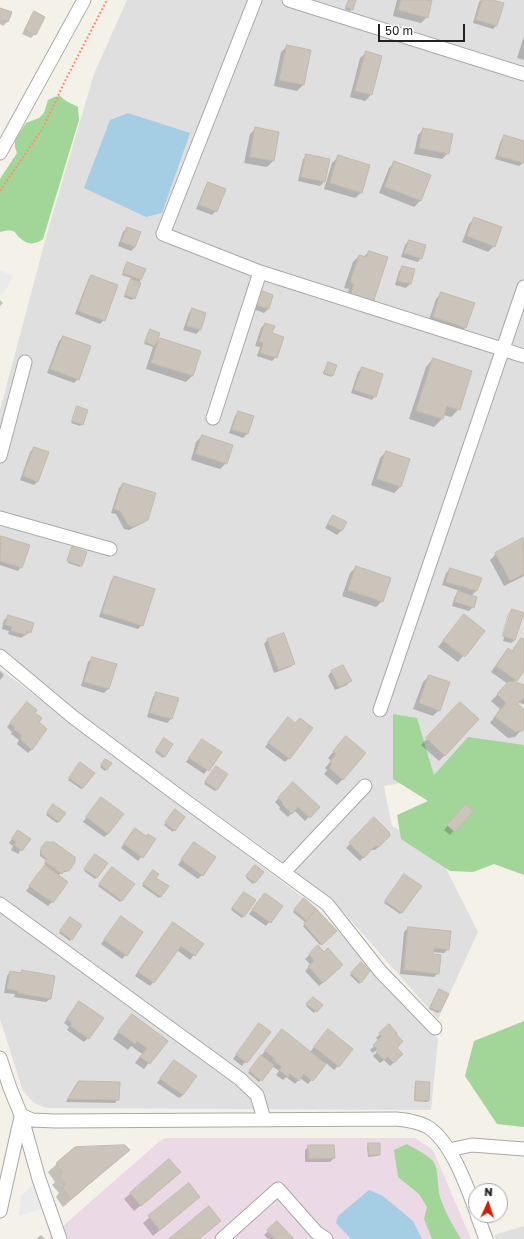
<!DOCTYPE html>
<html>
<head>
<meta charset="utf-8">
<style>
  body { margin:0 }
  #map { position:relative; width:524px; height:1239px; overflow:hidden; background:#f3f1e8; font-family:"Golos Text",sans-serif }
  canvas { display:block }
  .north { position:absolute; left:468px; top:1183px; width:40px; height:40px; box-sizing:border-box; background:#fff; border:1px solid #a7a7a7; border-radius:50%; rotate:3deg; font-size:11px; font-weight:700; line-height:16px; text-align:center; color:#222 }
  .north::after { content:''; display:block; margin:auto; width:14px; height:18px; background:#d31d00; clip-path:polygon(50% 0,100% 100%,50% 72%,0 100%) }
  .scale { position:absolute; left:378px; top:24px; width:87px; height:18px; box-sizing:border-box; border:2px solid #222; border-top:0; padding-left:5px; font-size:12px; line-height:14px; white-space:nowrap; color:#222; -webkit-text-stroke:3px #fff; paint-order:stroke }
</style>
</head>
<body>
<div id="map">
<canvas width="524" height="1239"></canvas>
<div class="north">N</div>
<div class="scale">50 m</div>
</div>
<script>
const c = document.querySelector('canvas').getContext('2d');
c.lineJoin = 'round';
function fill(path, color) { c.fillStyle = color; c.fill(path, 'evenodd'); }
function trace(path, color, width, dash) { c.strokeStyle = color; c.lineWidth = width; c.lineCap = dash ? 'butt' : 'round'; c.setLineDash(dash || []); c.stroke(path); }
fill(new Path2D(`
  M127 0H524V762L384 786 392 826 435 847 478 932 438 1019 338 906 275 856 67 706 0 649V410L48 230 94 74Z
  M0 669 317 908 438 1039 431 1110 46 1108 34 1103 23 1091 0 1019Z
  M524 1226V1239H496L494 1235Z`), '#e0dfdf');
fill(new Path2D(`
  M166 1138H415L433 1150 471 1239H48L161 1140Z`), '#ecd9e6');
fill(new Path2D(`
  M60 96 66 101 78 107 79 120 43 239C35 245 27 245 20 238 17 236 16 232 13 231 9 230 4 231 0 232V179L17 153 15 147V140L26 123 39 118 44 113 48 100 54 97Z
  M393 714 417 718 434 775 468 737 524 745V875L494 864 473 872 450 871 401 839 397 815 428 801 393 779Z
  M524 1021V1127L497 1124 465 1076 474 1041Z
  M407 1144C413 1148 428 1155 433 1161 439 1169 437 1187 440 1197 445 1212 453 1226 461 1239H432L424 1219 427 1207 419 1194 398 1177 394 1150Z`), '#a2d699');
fill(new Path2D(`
  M0 270 13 276 8 287 2 295 0 294Z
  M34 1184 43 1208 19 1216 21 1196Z`), '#eaeaea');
fill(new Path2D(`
  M128 113 190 133 162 213 146 217 84 188 110 120Z
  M369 1190 383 1196 413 1221 422 1239H351L336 1223 338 1216Z`), '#a5cde4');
fill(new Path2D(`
  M349 0H353L352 9 350 11 345 9Z
  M397 0H431L427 17 421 23 393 16Z
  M481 0H488L497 25 493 29 473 23 479 2Z
  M0 9 10 13 7 22 3 26 0 24Z
  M34 13 35 34 31 38 22 34 31 16Z
  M524 36V60L517 58Z
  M287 46 303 85 297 91 274 86 281 52Z
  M366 53 381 57 371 95 365 101 350 97 360 58Z
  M255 129 278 132 273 161 267 167 244 163 250 134Z
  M424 129 448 153 442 159 414 154 418 135Z
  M505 136 524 142V158L523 163 519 166 495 159 501 140Z
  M307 155 329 160 324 182 320 186 298 181 303 159Z
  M338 157 361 193 355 198 324 189 332 163Z
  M395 162 430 176 420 201 414 207 379 193 389 168Z
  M208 183 216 211 212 215 196 209 205 187Z
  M475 218 494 246 488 252 462 242 469 224Z
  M127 228 135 247 131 251 118 246 123 232Z
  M409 241 421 258 418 262 401 257 405 245Z
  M369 252 387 257 345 302 349 289 344 288 353 262 359 256 363 257Z
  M126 265 141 280 138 283 134 298 132 300 124 297 130 282 133 279 122 275Z
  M403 267 414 270 410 284 406 288 395 285 399 271Z
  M91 276 104 320 100 324 75 314 88 280Z
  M442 293 465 328 460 334 428 323 436 299Z
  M257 295H272L268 309 264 313 253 309Z
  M0 300 3 303 0 306Z
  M193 309 205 313 200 330 196 334 183 330 189 313Z
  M265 324 271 334 276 357 272 361 257 356 260 347 255 346 261 328Z
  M150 330 155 344 160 339 200 352 192 376 186 382 146 369 153 347 144 344Z
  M63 337 78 379 74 383 47 373 59 341Z
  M433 359 459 409 451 417 444 415 442 419 434 427 409 419 426 367Z
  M328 363 332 375 331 377 323 374Z
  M362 368 375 396 372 400 351 393 358 372Z
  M78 407 82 424 80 426 71 423Z
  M239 412 252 416 247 434 243 438 229 433 235 416Z
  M202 436 226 463 220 469 191 460 196 442Z
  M34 448 38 481 34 485 20 480 30 452Z
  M386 452 400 487 394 493 371 485 380 458Z
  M123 484 147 519 143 523 129 530 124 529 116 514 111 513 119 488Z
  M333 516 345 522 341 531 337 535 325 528 330 520Z
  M1 537 21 567 18 571 0 565V538Z
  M523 540 524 542V576L504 586 490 560 496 554Z
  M72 549 81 565 80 567 68 563Z
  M356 567 382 601 376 607 342 596 350 573Z
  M450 569 480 578 476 591 471 596 473 607 469 611 452 606 455 596 460 591 442 585 446 573Z
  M115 577 142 625 138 629 99 617 111 581Z
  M512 610 515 640 511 643 503 641 511 613H509L500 640 508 614Z
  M464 616 484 631 458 662 438 647Z
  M8 617 30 632 21 638 8 634 9 631 2 629 4 620Z
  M521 639 524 641V669L514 682 524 685V696L518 697 524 698V704L515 702 524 711V727L515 737 508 738 490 723 500 709 491 701 508 684 491 672 502 656 508 650 511 652Z
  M267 640 294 664 290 667 274 673 264 644Z
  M92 658 115 665 108 689 104 693 81 686 88 662Z
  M343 666 350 681 347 685 335 690 328 676 331 672Z
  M0 671 4 675 0 680Z
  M429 676 439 710 433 716 413 709 423 682Z
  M157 693 177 699 171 719 167 723 147 717 153 697Z
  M24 707 34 713 37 723 32 749 28 753 17 744 19 740 11 734 12 732 7 727Z
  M454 709 445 755 439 761 421 745Z
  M284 723 289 758 285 762 265 747Z
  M202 740 220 752 204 774 186 762Z
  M162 741 164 756 163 758 155 752Z
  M340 744 343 779 337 785 324 774 327 770 325 768 331 761 328 758Z
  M104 762 106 769 105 771 100 767Z
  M79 765 83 788 81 789 68 780Z
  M214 769 216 790 215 791 204 784Z
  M293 783 318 807 305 821 294 810 288 817 279 809 280 807 275 802Z
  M101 798 108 834 104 837 83 822Z
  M52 807 58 822 57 823 46 815Z
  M462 809 472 812 450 835 444 830Z
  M173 812 174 830 173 832 164 825Z
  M374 819 389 836 375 850H370L360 861 346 848Z
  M18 831 21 850 18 854 11 850 13 846 9 843Z
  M131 833 155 839 138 861 121 848Z
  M44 845 68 870 66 872H62L58 876 52 902 48 906 26 891 46 865 44 864 47 861 40 856V851Z
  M191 847 202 875 198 879 178 865Z
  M94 857 107 864 95 879 84 871Z
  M254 868 263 873 253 884 246 878Z
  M111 870 134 884 120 902 98 886Z
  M151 873 155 878 161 896 159 898 142 886Z
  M403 877 402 912 400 914 384 903Z
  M265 894 281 906 266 926 249 914Z
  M242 895 243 916 242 918 231 910Z
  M304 900 335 931 320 945 303 926 306 923 293 912Z
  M121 918 126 955 122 959 101 944Z
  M69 920 71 939 70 941 59 933Z
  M169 927 202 944 190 960 177 950 150 986 135 976Z
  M408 928 448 949 444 953 432 952V955L438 973 434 977 400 974 404 932Z
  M318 947 338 969 319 986 305 971 311 965 305 959Z
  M361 964 360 982 359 984 350 975Z
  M22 971 50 999 46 1002 14 997 15 994 4 993 7 976 10 972 19 974Z
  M439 990V1012L438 1013 429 1009Z
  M311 1000 321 1005 314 1013 306 1006Z
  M76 1006 88 1038 84 1042 67 1030 69 1027 64 1023Z
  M126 1022 166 1041 144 1069 135 1063 142 1054 131 1046 128 1050 113 1039Z
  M389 1025 395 1048 402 1054 390 1066 384 1060 380 1063 373 1056 382 1047 381 1046 373 1053 370 1050 379 1041 376 1038Z
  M256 1029 269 1032 242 1066 233 1059Z
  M278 1034 310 1052 324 1034 338 1066 334 1070 326 1063 308 1084 300 1078 295 1084 286 1077 283 1080 276 1075 279 1071 272 1066 259 1082 248 1073Z
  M174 1061 183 1095 179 1098 157 1083Z
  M79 1082 118 1099 115 1103 66 1102 75 1086Z
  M417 1082 428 1100 427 1102 414 1101 415 1084Z
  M369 1144 379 1155 377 1156 368 1157 367 1146Z
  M309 1146 334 1158 330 1162H305V1150Z
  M75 1148 129 1150 63 1207 56 1197 59 1193 52 1185 55 1182 48 1172Z
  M169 1161 173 1178 134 1211 124 1199Z
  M189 1184 199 1197 153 1236 143 1223Z
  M277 1223 292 1239H268L264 1235Z
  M41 1235 45 1239H36Z`), '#0003');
const building = new Path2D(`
  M349 0H356L353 10 346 7Z
  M401 0H432L428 18 398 10Z
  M482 0H492L504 3 497 26 476 20Z
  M0 8 12 12 8 22 0 20Z
  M34 11 45 17 36 35 25 30Z
  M287 45 311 50 304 85 279 80Z
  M366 51 382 56 372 95 355 91Z
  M255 127 279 132 274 161 250 157Z
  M423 128 453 134 449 154 419 148Z
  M504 135 524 141V163L498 156Z
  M306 154 330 159 325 182 301 177Z
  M338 155 370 165 362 193 330 183Z
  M394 161 431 175 421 201 385 187Z
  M208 182 226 189 217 212 199 205Z
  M474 217 502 227 495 247 467 236Z
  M127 227 141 232 135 247 121 242Z
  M409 240 426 245 422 259 404 253Z
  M369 251 388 257 373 303 350 296 354 284 350 282 359 255 366 257Z
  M127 262 146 269 141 280 123 273Z
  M402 266 415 269 411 284 398 281Z
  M91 275 118 285 105 321 78 311Z
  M131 279 141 283 135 299 125 295Z
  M260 290 273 295 269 309 256 305Z
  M441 292 475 303 466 328 433 317Z
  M192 308 206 313 201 330 187 326Z
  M265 323 275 326 272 333 284 337 277 358 260 353 263 343 259 342Z
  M150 329 160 333 155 346 145 342Z
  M63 336 91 346 79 380 50 369Z
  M160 338 201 351 193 376 151 363Z
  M433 358 472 371 460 410 447 406 443 419 416 411Z
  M328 362 337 365 333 376 324 373Z
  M362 367 383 374 376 397 354 390Z
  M77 406 88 410 83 425 72 421Z
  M238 411 254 416 248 434 232 430Z
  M202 435 233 445 227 464 196 454Z
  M34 447 49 452 38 482 23 476Z
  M386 451 410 459 401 487 377 479Z
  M123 483 156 493 148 520 133 527 128 525 120 511 114 509Z
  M333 515 347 522 342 531 328 524Z
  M1 536 30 545 22 568 0 561Z
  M523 538 524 574 510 581 495 553Z
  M72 547 87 552 82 566 67 561Z
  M356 566 391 578 383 602 348 590Z
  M450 568 482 578 477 591 446 582Z
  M114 576 155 589 143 626 102 613Z
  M458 591 477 597 474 608 455 602Z
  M512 609 524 613 515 640 503 636Z
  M464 614 485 631 465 657 443 641Z
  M8 615 34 623 31 633 27 631 26 635 11 631 12 627 5 625Z
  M284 633 295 664 278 670 267 639Z
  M521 638 524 639V671L517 681 496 666 508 648 512 651Z
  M92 657 117 664 109 689 84 682Z
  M343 665 352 681 339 687 331 671Z
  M429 675 450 682 440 711 419 703Z
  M513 681 524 685V697L518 704 524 710V729L522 731 515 732 495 717 506 703 497 694 508 682Z
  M156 692 179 698 172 719 150 713Z
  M27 702 37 710 35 713 42 718 39 722 47 729 32 750 20 739 22 736 14 729 15 728 10 723Z
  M460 702 479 719 445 756 426 738Z
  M288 717 295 723 300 718 313 728 290 759 268 743Z
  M346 736 366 753 343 780 329 768 332 764 330 762 336 754 333 752Z
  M164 738 173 744 165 757 156 750Z
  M202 739 222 752 209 771 189 758Z
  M105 759 112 763 107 770 101 765Z
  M80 762 95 773 83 788 69 778Z
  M216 766 228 774 217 790 205 782Z
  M293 782 320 807 310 818 298 807 292 814 282 804 283 803 278 798Z
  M101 797 124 814 108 834 86 817Z
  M53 804 66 813 59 822 47 813Z
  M466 804 474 811 455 832 447 825Z
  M175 809 185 817 175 831 165 823Z
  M374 817 389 832 390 836 379 847 375 846 364 858 349 843Z
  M135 828 146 836 148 834 156 839 143 858 124 844Z
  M18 830 31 839 22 851 14 845 16 842 12 839Z
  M46 842H54L75 857V862L69 871H64L62 874 45 862 47 859 41 854V848Z
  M194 842 216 857 203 876 181 860Z
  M95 854 108 863 97 878 84 869Z
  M45 865 68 882 53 903 29 886Z
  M255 865 264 872 255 883 246 876Z
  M112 867 135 884 122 901 99 884Z
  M153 870 159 874 156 878 169 886 161 897 143 884Z
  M404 874 422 886 402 913 385 901Z
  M244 892 256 900 244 917 232 908Z
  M265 893 283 906 271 923 252 910Z
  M304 898 316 909 307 921 294 910Z
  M316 909 337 931 322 945 304 924Z
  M121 916 143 932 127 956 104 940Z
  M70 917 82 925 72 940 60 931Z
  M173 922 204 944 195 956 181 946 154 983 138 972Z
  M408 927 451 931 449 950 434 948 433 954 441 955 439 974 404 970Z
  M318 945 324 952 328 948 343 965 323 983 308 966 314 961 309 954Z
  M361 962 370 971 361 983 351 973Z
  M22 970 55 976 51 999 18 993V991L7 989 10 971 21 973Z
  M439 989 449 994 440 1012 430 1008Z
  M313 997 323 1005 317 1012 306 1004Z
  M79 1001 104 1018 89 1039 70 1026 72 1023 67 1019Z
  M132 1014 168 1041 150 1064 140 1057 147 1048 137 1041 135 1044 118 1032Z
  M259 1023 271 1032 247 1063 236 1055Z
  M389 1024 397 1033 396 1034 403 1041 397 1048 403 1054 394 1063 388 1057 384 1060 376 1052 378 1050 373 1045 382 1036 379 1033Z
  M282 1029 326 1064 313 1081 304 1074 299 1081 290 1074 288 1077 279 1070 282 1067 273 1060 275 1059 265 1051Z
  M328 1029 353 1049 339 1067 314 1047Z
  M261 1055 274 1065 262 1081 249 1071Z
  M174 1060 197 1076 183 1095 160 1079Z
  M79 1081 120 1082 119 1100 68 1099Z
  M416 1081 430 1082 429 1101 415 1100Z
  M368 1143H380V1155H369Z
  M125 1145 130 1150 71 1199 63 1188 66 1185 59 1176 63 1173 56 1163 75 1147Z
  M308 1145H334L335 1158 309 1159Z
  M169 1159 181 1172 141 1206 130 1193Z
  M189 1183 200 1197 160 1230 148 1216Z
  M209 1206 221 1221 199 1239H169Z
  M277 1221 294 1239H275L267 1230Z`);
fill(building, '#cbc4ba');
trace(building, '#c6baa8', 1);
const minor = new Path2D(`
  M255 0 163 234 260 272
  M289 0 524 74
  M0 153 84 0
  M213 418 260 272 524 356
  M0 456 25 362
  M0 518 110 549
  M0 656 73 717 176 794 327 904 380 971 435 1028
  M380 710 524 287
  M284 872 365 786
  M0 904 240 1079 257 1095 264 1119
  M0 1058 10 1088 21 1115 39 1179 60 1239
  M21 1115 32 1120 55 1121 396 1119C406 1120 416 1121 426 1126 450 1139 467 1186 476 1211
  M449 1150 472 1145 524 1149
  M0 1211 21 1117
  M477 1215 486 1239
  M222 1239 278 1189 317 1233 326 1239`);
trace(minor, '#a9a9a9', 15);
trace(new Path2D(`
  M0 191 43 128 65 81 107 0`), '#ff906c', 2, [2, 2]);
trace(minor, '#fff', 13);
</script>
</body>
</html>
